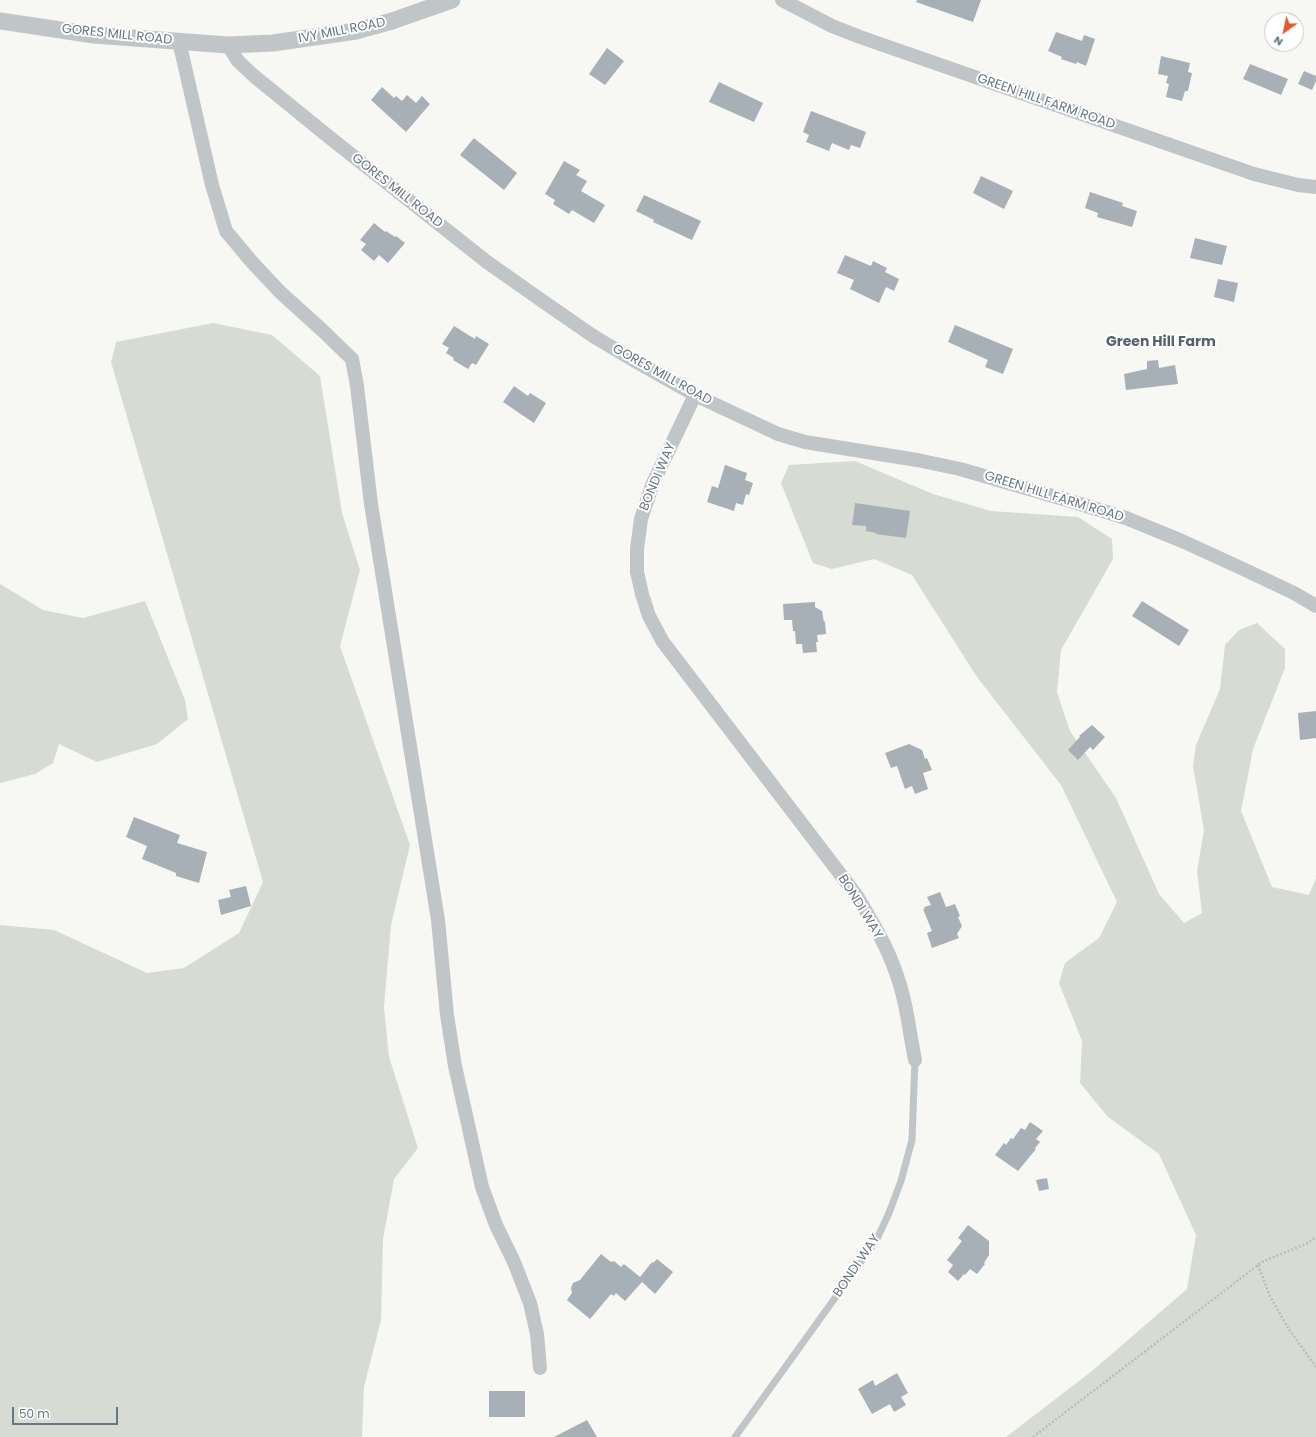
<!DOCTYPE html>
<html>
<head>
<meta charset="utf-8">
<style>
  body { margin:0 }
  #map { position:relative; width:1316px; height:1437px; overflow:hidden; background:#f7f7f4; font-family:Poppins,sans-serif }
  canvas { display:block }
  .north { position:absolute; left:1264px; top:12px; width:40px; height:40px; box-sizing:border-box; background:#fff; border:1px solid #c2c9ce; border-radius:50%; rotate:213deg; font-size:11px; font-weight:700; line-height:16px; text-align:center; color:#667785 }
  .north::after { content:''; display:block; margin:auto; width:14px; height:18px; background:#e35728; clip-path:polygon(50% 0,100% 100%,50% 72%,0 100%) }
  .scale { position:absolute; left:12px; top:1407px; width:106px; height:18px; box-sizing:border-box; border:2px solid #667785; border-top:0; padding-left:5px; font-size:12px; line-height:14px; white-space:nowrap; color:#667785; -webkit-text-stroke:3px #fff; paint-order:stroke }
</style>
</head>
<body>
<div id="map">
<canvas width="1316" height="1437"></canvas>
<div class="north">N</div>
<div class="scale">50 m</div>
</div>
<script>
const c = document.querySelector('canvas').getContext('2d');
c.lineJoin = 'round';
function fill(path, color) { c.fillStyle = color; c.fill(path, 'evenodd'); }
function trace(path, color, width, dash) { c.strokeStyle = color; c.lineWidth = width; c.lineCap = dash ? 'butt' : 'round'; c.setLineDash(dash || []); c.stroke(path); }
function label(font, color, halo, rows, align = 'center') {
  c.font = font + ' Poppins,sans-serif'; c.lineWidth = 4; c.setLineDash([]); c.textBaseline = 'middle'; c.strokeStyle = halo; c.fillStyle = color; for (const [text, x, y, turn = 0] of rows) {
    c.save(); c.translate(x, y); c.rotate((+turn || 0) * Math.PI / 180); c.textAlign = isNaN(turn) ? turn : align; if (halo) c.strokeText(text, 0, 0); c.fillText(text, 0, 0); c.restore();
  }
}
fill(new Path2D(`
  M213 323 272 335 320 376 342 513 360 570 340 646 410 845 391 925 384 1007 389 1057 418 1148 394 1179 383 1239 381 1320 364 1387 362 1437H0V925L54 930 147 973 184 968 239 933 263 882 111 362 116 342Z
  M855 461 933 494 991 511 1078 517 1112 539 1113 559 1061 650 1057 692 1070 731 1116 798 1159 894 1184 923 1202 913 1197 871 1204 830 1193 766 1196 745 1220 689 1225 645 1239 630 1257 623 1285 649V668L1253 749 1241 811 1272 887 1309 895 1316 878V1437H1006L1092 1371 1187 1289 1196 1235 1159 1154 1108 1117 1080 1083 1082 1041 1059 983 1065 963 1099 938 1117 902 1061 785 977 677 912 575 874 559 832 569 813 563 781 483 789 465Z
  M0 584 43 610 83 618 145 601 185 700 188 719 157 744 97 762 59 744 53 763 35 774 0 783Z`), '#d7dcd3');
fill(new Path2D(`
  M917 0H981L973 22 916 2Z
  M1056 32 1082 41 1084 35 1095 39 1086 66 1077 62 1076 64 1061 59 1062 57 1048 51Z
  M607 48 624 61 605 85 589 74Z
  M1161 56 1190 63 1188 72 1192 73 1188 91H1185L1182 101 1166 97 1169 84 1166 83 1168 76 1158 74Z
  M1250 64 1288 79 1281 95 1243 79Z
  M1304 71 1316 76V81L1312 90 1298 84Z
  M719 82 763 103 754 122 709 102Z
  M382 87 394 98 396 96 402 101 407 95 416 103 422 96 430 104 406 132 371 100Z
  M811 111 866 132 860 148 851 145 849 150 832 143 829 151 806 142 809 135 803 132Z
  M474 138 517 173 504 190 460 155Z
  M564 161 580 170 576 175 587 181 581 191 605 205 594 223 572 210 569 214 553 204 555 200 545 194Z
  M981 176 1013 191 1004 209 973 193Z
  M1090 192 1123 203 1122 206 1137 211 1132 227 1097 217 1098 213 1085 208Z
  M644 195 701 221 692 240 653 222 654 220 636 211Z
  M374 223 385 232 386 231 395 237 396 236 405 243 388 263 379 255 374 261 361 250 366 244 360 240Z
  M1195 238 1227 246 1222 265 1190 258Z
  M845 255 871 266 873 261 887 268 885 272 899 279 894 291 886 287 879 303 850 289 854 280 837 273Z
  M1218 279 1238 283 1234 302 1214 297Z
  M955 325 1013 349 1003 374 985 367 988 360 948 342Z
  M454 326 475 339 476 336 489 344 476 365 472 363 468 369 453 360 454 358 446 353 449 348 442 344Z
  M1158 360 1159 368 1175 365 1178 384 1126 390 1124 374 1147 369V361Z
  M514 386 528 396 530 393 546 403 534 423 503 402Z
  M725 465 747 473 745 480 753 483 749 495 746 494 743 505 736 503 734 511 707 502 712 486 718 488Z
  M855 503 910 511 906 538 876 534V533L866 531V526L852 525Z
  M1142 601 1189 630 1179 646 1132 616Z
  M815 602V607L822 611 824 622 825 621 826 634 817 635 818 642H816L817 652 803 653 802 644H796L795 631H793L792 620H784L783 604Z
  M1316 711V738L1300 740 1298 713Z
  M1092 725 1105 737 1093 750 1090 747 1078 760 1068 750 1080 737 1079 736Z
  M909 744 922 750 925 759 927 758 932 770 923 773 928 789 915 794 912 786 905 789 897 766 891 768 885 753Z
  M134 817 180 835 177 843 207 852 199 883 176 876V873L142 859 147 846 126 837Z
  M246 886 251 906 221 915 218 900 231 897 229 890Z
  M940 892 946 907 955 904 960 916 958 917 962 926 957 934 959 938 932 948 927 933 932 931 923 909H925L924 907 931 905 927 897Z
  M1030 1122 1043 1131 1036 1139 1040 1142 1035 1148 1036 1149 1018 1171 995 1155 1004 1143 1006 1145 1011 1138 1013 1139 1021 1128 1025 1130Z
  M1047 1178 1049 1189 1039 1191 1036 1180Z
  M968 1225 989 1241V1255L984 1263 985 1264 977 1274 970 1269 965 1275 964 1274 958 1281 948 1272 953 1265 947 1260 962 1241 958 1238Z
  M601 1254 611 1262 614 1261 621 1267 624 1264 640 1277 652 1262 653 1263 657 1259 673 1272 655 1294 642 1282 625 1301 616 1293 614 1296 611 1294 590 1319 567 1300 572 1293 571 1288 573 1283 580 1280Z
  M897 1373 908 1393 901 1397 906 1405 894 1412 890 1404 872 1414 858 1389 873 1380 875 1386Z
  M489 1391H525V1417H489Z
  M587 1420 597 1437H554Z`), '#a7b0b6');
trace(new Path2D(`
  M1258 1265 1270 1296 1288 1328 1316 1367
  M1033 1437 1262 1262 1308 1243 1316 1237`), '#b8bcbf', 2.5, [2, 2]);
trace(new Path2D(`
  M735 1437 876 1241 889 1213 901 1181 912 1140 915 1060`), '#c0c5c8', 7);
trace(new Path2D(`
  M782 0 832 26 860 37 1254 174 1298 185 1316 187
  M179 41 212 185 226 231 251 261 280 292 322 330 352 359 357 386 371 504 438 920 447 1015 455 1066 482 1187 496 1225 514 1262 530 1303 537 1334 540 1368
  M228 45 238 61 254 76 329 137 487 262 541 300 593 336 635 361 695 395 778 434 805 442 917 460 960 469 1067 500 1126 518 1182 541 1241 568 1294 593 1316 606
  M695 395 653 483 641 519 637 549V572L642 594 649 616 663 642 857 896C871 920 886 944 895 970 906 998 909 1030 915 1060`), '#c0c5c8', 14);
trace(new Path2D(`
  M0 21 94 35 228 45 273 43 356 31 392 21 452 0`), '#c0c5c8', 17);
label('13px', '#667785', '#fff', [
  ["IVY MILL ROAD",342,31,-11],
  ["GORES MILL ROAD",117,35,6],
  ["GREEN HILL FARM ROAD",1046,102,19],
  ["GORES MILL ROAD",397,191,38],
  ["GORES MILL ROAD",662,375,29],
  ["BONDI WAY",658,477,-67],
  ["GREEN HILL FARM ROAD",1054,497,17],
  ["BONDI WAY",860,907,58],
  ["BONDI WAY",857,1266,-56]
]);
label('bold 14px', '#54606b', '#fff', [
  ["Green Hill Farm",1161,342]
]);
</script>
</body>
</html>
